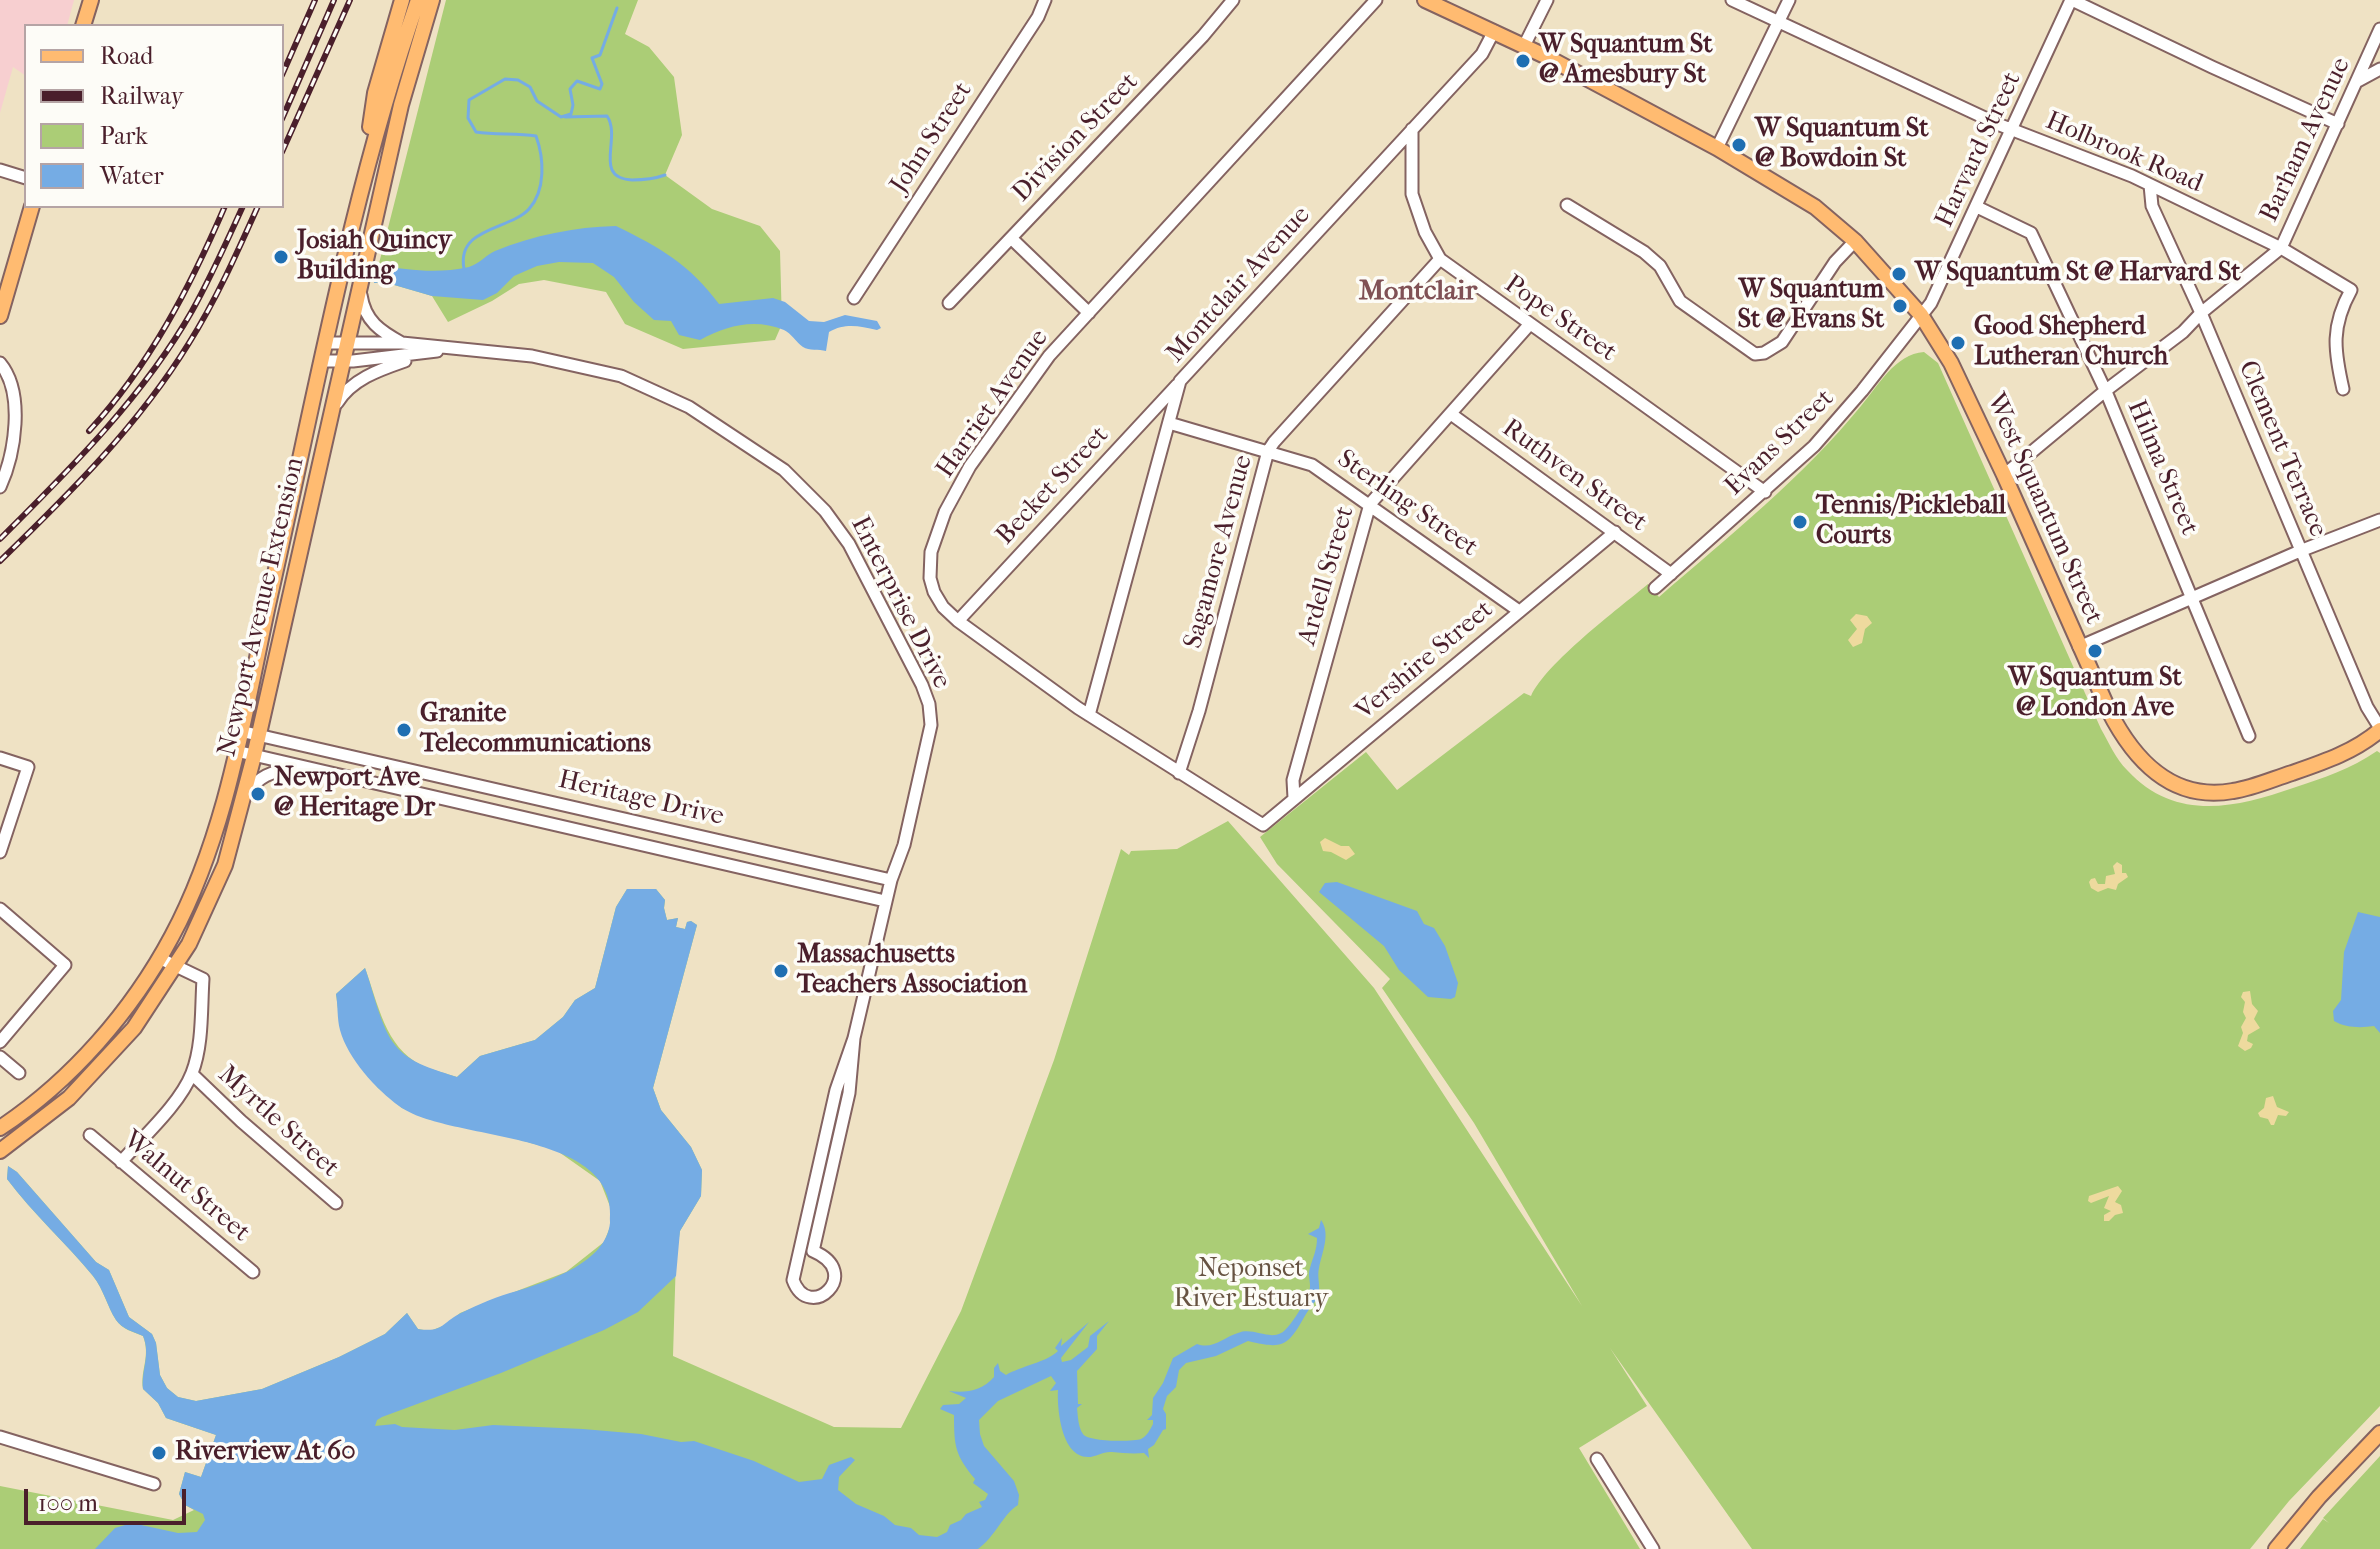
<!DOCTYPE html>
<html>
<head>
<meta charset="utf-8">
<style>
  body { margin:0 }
  #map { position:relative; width:2380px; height:1549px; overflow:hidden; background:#efe2c4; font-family:"IM FELL French Canon",serif }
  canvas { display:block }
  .legend { position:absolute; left:24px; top:24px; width:260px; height:184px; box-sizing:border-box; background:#fdfcf7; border:2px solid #b5a4a5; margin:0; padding:10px 14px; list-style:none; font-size:24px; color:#4a1f2b }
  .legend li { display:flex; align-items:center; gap:16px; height:40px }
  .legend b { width:40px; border:2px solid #b5a4a5 }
  .scale { position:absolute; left:24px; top:1489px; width:162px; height:36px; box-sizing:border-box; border:4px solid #4a1f2b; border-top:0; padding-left:10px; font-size:24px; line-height:28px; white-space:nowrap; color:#4a1f2b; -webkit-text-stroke:6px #fdfcf7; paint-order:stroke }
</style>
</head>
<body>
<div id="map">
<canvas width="2380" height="1549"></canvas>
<ul class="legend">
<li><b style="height:10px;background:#ffbb71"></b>Road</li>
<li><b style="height:10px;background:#4a1f2b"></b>Railway</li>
<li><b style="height:22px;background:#abcd76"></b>Park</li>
<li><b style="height:22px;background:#75ace4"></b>Water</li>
</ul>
<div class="scale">100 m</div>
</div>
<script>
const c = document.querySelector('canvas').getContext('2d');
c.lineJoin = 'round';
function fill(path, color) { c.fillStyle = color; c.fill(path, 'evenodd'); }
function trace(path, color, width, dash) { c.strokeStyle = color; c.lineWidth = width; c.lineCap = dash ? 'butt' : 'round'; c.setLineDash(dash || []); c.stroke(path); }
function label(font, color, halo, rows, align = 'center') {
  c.font = font + ' "IM FELL French Canon",serif'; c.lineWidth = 7; c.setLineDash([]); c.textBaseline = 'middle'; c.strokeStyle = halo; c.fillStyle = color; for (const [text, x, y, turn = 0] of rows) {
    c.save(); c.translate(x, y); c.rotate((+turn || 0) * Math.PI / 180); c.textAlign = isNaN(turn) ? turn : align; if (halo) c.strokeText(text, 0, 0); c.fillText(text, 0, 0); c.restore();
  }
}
fill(new Path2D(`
  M0 0H74L67 26H26V76L13 67 0 113Z`), '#f7cfd0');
fill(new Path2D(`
  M446 0H638L625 34 649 47 674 77 682 135 665 175 712 209 760 226 780 251 782 324 775 340 683 349 625 324 606 292 544 280 519 284 492 301 448 322 432 296 384 282 374 283Z
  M1924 352 1938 363 2101 729C2109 743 2116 759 2127 770 2175 822 2235 808 2293 788 2323 778 2351 769 2377 751L2380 753V1406L2289 1501 2250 1549H1752L1610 1348 1647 1406 1579 1448 1640 1549H0V1486L173 1520 194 1510 185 1505 179 1494 185 1472 201 1477 216 1435 166 1418 158 1403 143 1389C140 1369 151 1357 143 1336 133 1332 122 1329 116 1320 107 1306 104 1290 93 1276 66 1243 33 1214 7 1179L8 1166 17 1172 96 1262 109 1270 129 1317 152 1334 156 1343 160 1375 167 1388 178 1397 196 1401 262 1389 339 1357 385 1334 407 1313 418 1329 430 1331 448 1324 460 1313 566 1272 604 1242 610 1227 611 1209 600 1181 556 1150 495 1133 428 1119 402 1108 378 1088 356 1059 341 1031 336 994 365 968C378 1003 385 1047 421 1065 432 1070 445 1073 457 1077L480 1056 535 1040 563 1017 575 1000 595 988 616 907 627 889H656L665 900 664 908 667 920 678 918 676 927 685 929 687 922 691 921 697 925 653 1088 661 1110 691 1147 702 1170 701 1196 680 1231 676 1257 673 1356 834 1427 901 1428 961 1311 1054 1060 1121 849 1129 855 1131 851 1177 849 1228 821 1374 988 1582 1306 1474 1123 1382 988 1390 979 1277 864 1260 837 1366 752 1397 790 1524 693 1531 696C1546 663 1618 609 1648 584L1659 597C1729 536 1802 478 1861 406 1878 386 1895 354 1924 352Z
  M2380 1456V1549H2300L2323 1519 2329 1523 2323 1518Z`), '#abcd76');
fill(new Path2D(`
  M1856 614 1867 616 1872 623 1865 629 1862 643 1853 647 1848 640 1857 629 1850 620Z
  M1325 838 1341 846H1349L1355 854 1346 860 1331 852 1323 851 1320 842Z
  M2117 862 2122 865V873H2126L2128 877 2118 884 2116 890 2108 888 2098 892 2091 888 2089 882 2091 879 2095 878 2098 884H2105L2106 876 2115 874 2113 866Z
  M2250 991 2252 1004 2258 1011 2254 1019 2260 1028 2248 1035 2247 1041 2253 1044 2251 1048 2245 1051 2238 1046 2243 1033 2241 1027 2246 1018 2243 1012 2245 1002 2241 997 2243 992Z
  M2273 1096 2277 1107 2289 1112 2286 1116 2278 1115 2274 1125H2271L2268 1119 2260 1117 2258 1113 2264 1108 2266 1098Z
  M2118 1186 2122 1191 2115 1202 2121 1205 2123 1213 2115 1215 2109 1221H2104V1215L2111 1211 2104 1208 2109 1196 2091 1203 2088 1201 2089 1196Z`), '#eeda9e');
fill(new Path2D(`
  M616 226C661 248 689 264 719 304L773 298 785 302 809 321 824 322 845 315 877 321 881 328 877 330C859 326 845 323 829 332L826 351C819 349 809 351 803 347 796 342 791 333 784 330 755 318 727 325 700 340L679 335 671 321 654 320 634 302 614 277 593 263 559 262 537 266 514 276 497 293 483 300 432 296 384 282 374 283 377 265C409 270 437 274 469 267 479 264 486 255 495 251 535 235 574 227 616 226Z
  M1337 882 1417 911 1424 924 1434 928 1445 946 1458 983 1455 997 1451 999 1428 997 1399 970 1384 946 1319 892 1325 883Z
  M627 889H656L665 900 664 908 667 920 678 918 676 927 685 929 687 922 691 921 697 925 653 1088 661 1110 691 1147 702 1170 701 1196 680 1231 676 1276 638 1312 604 1330 501 1373 382 1417 377 1420 375 1426 395 1424 402 1427 455 1430 493 1425 583 1429 641 1434 681 1442 694 1441 754 1461 799 1482 822 1479 829 1465 851 1457 855 1460 839 1477 838 1490 856 1504 884 1516 895 1525 911 1528 919 1535 937 1537 947 1532 950 1525 961 1520 966 1514 982 1507 979 1502 985 1500 988 1494 973 1483 975 1479C955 1455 954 1446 954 1415L940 1409 943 1405 959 1404 966 1398 949 1391C966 1393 982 1391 994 1377V1368L998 1363 1000 1371 1006 1375C1021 1366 1047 1362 1058 1351L1055 1348 1062 1338 1061 1346 1089 1322 1061 1358 1062 1362 1071 1360 1088 1347 1090 1336 1109 1321 1097 1336V1349L1077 1371 1078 1404H1082L1077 1408C1078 1416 1078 1427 1083 1434 1088 1442 1133 1442 1141 1439 1147 1436 1150 1430 1153 1424V1420H1147L1152 1415 1153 1398 1163 1383 1173 1358 1197 1344C1213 1350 1224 1337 1238 1333 1253 1327 1268 1340 1281 1333 1289 1330 1306 1301 1309 1292 1312 1284 1307 1276 1310 1268 1313 1257 1317 1250 1317 1238L1308 1234 1319 1228 1321 1220C1331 1234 1322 1252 1319 1268 1317 1276 1320 1284 1319 1293 1317 1301 1310 1307 1306 1314 1288 1346 1284 1350 1248 1341L1216 1356 1186 1363 1179 1370 1176 1387 1167 1396 1163 1409 1166 1414V1429L1163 1430 1154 1445 1148 1449 1149 1458 1144 1453C1133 1454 1122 1453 1112 1452 1104 1451 1096 1457 1088 1457 1061 1457 1057 1408 1058 1390L1050 1391 1056 1383 1051 1376 998 1401 979 1420 980 1434 984 1446 1014 1481 1019 1495 1018 1505C1004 1513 995 1537 978 1549H95L115 1528 132 1523 178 1533 197 1532 205 1520 203 1514 185 1505 179 1494 185 1472 201 1477 216 1435 166 1418 158 1403 143 1389C141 1370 151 1355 143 1336 134 1332 122 1329 116 1320 107 1306 104 1290 93 1276 66 1243 33 1214 7 1179L8 1166 17 1172 96 1262 109 1270 129 1317 152 1334 156 1343 160 1375 167 1388 178 1397 196 1401 262 1389 339 1357 385 1334 407 1313 418 1329C444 1333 442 1322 461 1313 479 1304 498 1296 517 1291 550 1281 606 1262 610 1223 621 1127 449 1143 399 1106 376 1089 348 1059 340 1030 337 1019 338 1005 336 994L365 968C373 990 381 1028 395 1045 410 1064 436 1070 457 1077L480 1056 535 1040 563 1017 575 1000 595 988 616 907Z
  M2358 912 2380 917V1033L2374 1026C2361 1028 2346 1028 2334 1021L2333 1011 2341 1000 2344 952Z`), '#75ace4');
trace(new Path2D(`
  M565 117 607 116C622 138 592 178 632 180 644 180 654 179 665 175
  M464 269C456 227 510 230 529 209 546 190 544 158 536 136 516 133 496 135 476 132L468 118 469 100 505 79 518 80 530 87 537 101 561 117 571 114 573 105 570 89 577 81 600 89 602 84 592 58 600 55 617 8`), '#75ace4', 3);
const minor = new Path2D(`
  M1376 0 1049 356 970 466 945 512 931 552 930 578 934 592 943 607 958 621 1078 708 1263 825 1615 532
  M1732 0 2000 125 2132 176 2281 248 2351 290C2331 326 2334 350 2343 389
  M2072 0 2212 67 2338 124
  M1524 46 1547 0
  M2358 81 2380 69
  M1412 129V194L1425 232 1440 259 1765 492
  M1717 148 1789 0
  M0 170 26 178
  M2150 185 2152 206 2201 313 2367 707 2380 728
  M1567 205 1644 252 1660 266 1680 301 1755 354 1764 353 1782 342 1835 262 1855 241
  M1977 207 2031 233 2107 394 2249 736
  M1011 238 1089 313
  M361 295C365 321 380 331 402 343
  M854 298 1038 17 1045 0
  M949 303 1203 36 1233 0
  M327 343H402L532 356 621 376 689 407 784 470 825 511 849 544 922 685 929 704 931 725 904 845 891 880 854 1038 836 1090 793 1280C809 1324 865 1273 813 1251L849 1093 854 1038
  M323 361H353L437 351
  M0 363C25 393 15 454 0 487
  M337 403C352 379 379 370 405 361
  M1451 414 1671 574
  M1169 423 1312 465 1519 611
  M2004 475 2105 391 2183 332 2201 313 2281 248 2380 29
  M1655 588 1814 446 1862 391 1931 303 2071 0
  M958 621 1177 385
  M2079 647 2300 551 2380 520
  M1089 715 1180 381 1482 54 1494 31
  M240 731 891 880
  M236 751 885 901
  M0 758 28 767 0 852
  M1179 773 1199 711 1268 451 1274 442 1440 259
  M245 795C259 776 271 771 294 769
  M1294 798 1293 780 1370 504 1529 325
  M0 909 65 965 0 1042
  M0 1057 19 1073
  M192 1074 241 1121 336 1203
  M90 1135 253 1272
  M121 1162C143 1137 180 1104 192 1073 203 1045 201 1009 203 979L159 958
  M0 1437 154 1484
  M1597 1459 1653 1549`);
const major = new Path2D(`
  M1425 0 1545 56 1717 148 1815 207 1855 241 1921 315 1951 363 2004 475 2109 711C2134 760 2172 802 2233 791 2253 788 2273 779 2292 773 2324 762 2354 752 2380 730
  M83 26 91 0
  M370 127 375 93 402 0
  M0 316 32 206
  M0 1128C71 1081 132 1011 172 936 226 835 244 717 268 605 314 403 350 196 418 0
  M0 1151 69 1098 134 1028 189 944 225 865 254 756 401 105 432 0
  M2276 1549 2319 1497 2380 1433`);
trace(minor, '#846361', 15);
trace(major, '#846361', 18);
trace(minor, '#fff', 11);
trace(major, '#ffbb71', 14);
const rail = new Path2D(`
  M282 75 315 0
  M282 119 334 0
  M282 152 350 0
  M89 431C150 365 190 287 225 206
  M0 539C70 469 143 397 192 311 211 277 227 241 243 206
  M0 561C69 494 138 426 189 343 216 300 237 253 258 206`);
trace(rail, '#4a1f2b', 6);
trace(rail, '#fdfcf7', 3, [9]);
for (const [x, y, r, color] of [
  [1523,61,8,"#1f6fb2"],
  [1739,145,8,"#1f6fb2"],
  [281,257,8,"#1f6fb2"],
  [1899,274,8,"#1f6fb2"],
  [1900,306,8,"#1f6fb2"],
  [1958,343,8,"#1f6fb2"],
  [1800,522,8,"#1f6fb2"],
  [2095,651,8,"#1f6fb2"],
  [404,730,8,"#1f6fb2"],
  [258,794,8,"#1f6fb2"],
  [781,971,8,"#1f6fb2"],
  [159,1453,8,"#1f6fb2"]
]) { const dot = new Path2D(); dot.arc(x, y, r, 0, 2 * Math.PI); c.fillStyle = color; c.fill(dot); trace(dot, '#fdfcf7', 3); }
label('bold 26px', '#4a1f2b', '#fdfcf7', [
  ["W Squantum St",1539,46],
  ["@ Amesbury St",1539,76],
  ["W Squantum St",1755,130],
  ["@ Bowdoin St",1755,160],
  ["Josiah Quincy",297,242],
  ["Building",297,272],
  ["W Squantum St @ Harvard St",1915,274],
  ["W Squantum",1884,291,"right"],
  ["St @ Evans St",1884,321,"right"],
  ["Good Shepherd",1974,328],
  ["Lutheran Church",1974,358],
  ["Tennis/Pickleball",1816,507],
  ["Courts",1816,537],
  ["W Squantum St",2095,679,"center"],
  ["@ London Ave",2095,709,"center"],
  ["Granite",420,715],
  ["Telecommunications",420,745],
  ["Newport Ave",274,779],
  ["@ Heritage Dr",274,809],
  ["Massachusetts",797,956],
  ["Teachers Association",797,986],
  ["Riverview At 60",175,1453]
], 'left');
label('26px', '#4a1f2b', '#fdfcf7', [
  ["John Street",932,138,-57],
  ["Division Street",1076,138,-46],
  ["Barham Avenue",2306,140,-65],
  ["Harvard Street",1979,150,-65],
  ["Holbrook Road",2124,153,23],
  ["Montclair Avenue",1239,285,-48],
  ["Pope Street",1560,319,35],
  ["Harriet Avenue",993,404,-55],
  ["Evans Street",1780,443,-44],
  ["Clement Terrace",2282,449,67],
  ["Hilma Street",2162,468,67],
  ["Ruthven Street",1574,476,36],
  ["Becket Street",1053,486,-47],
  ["Sterling Street",1407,504,35],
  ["West Squantum Street",2044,509,66],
  ["Sagamore Avenue",1219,552,-75],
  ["Ardell Street",1327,576,-74],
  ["Enterprise Drive",900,603,63],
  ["Newport Avenue Extension",262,607,-77],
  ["Vershire Street",1425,661,-40],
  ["Heritage Drive",641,799,13],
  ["Myrtle Street",278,1122,42],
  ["Walnut Street",186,1187,40]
]);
label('26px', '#675342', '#fdfcf7', [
  ["Neponset",1251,1270],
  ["River Estuary",1251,1300]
]);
label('bold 28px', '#805155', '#fdfcf7', [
  ["Montclair",1418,292]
]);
</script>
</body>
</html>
